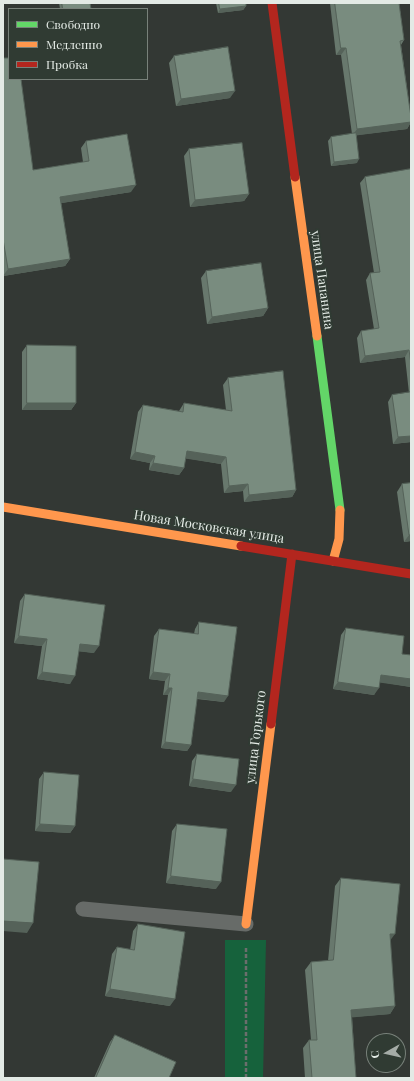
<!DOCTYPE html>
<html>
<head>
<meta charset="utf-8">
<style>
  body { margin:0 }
  #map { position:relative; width:414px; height:1081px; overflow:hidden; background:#333834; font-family:"Playfair Display",serif }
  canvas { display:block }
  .frame { position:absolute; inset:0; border:4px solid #e3eae5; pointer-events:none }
  .legend { position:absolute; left:8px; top:8px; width:140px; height:72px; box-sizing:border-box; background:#303b33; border:1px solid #78817a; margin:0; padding:5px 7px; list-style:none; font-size:12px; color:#e3eae5 }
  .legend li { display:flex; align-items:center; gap:8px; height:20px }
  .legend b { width:20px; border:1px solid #78817a }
  .north { position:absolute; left:366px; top:1033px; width:40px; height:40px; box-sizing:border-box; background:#303b33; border:1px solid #78817a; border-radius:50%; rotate:262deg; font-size:11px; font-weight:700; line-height:16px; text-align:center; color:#e3eae5 }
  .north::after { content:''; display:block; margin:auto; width:14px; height:18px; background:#a5aca7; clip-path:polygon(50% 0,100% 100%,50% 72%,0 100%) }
</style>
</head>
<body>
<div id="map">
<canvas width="414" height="1081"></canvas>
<div class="frame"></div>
<ul class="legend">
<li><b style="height:5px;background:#63d668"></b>Свободно</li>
<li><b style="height:5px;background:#ff974d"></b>Медленно</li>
<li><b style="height:5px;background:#b3261e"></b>Пробка</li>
</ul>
<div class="north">С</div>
</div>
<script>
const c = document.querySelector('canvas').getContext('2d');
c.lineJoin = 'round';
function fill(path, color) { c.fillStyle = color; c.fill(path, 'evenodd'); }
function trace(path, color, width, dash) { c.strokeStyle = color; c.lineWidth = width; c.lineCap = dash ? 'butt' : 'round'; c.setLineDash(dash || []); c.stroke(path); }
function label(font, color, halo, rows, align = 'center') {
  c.font = font + ' "Playfair Display",serif'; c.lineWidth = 4; c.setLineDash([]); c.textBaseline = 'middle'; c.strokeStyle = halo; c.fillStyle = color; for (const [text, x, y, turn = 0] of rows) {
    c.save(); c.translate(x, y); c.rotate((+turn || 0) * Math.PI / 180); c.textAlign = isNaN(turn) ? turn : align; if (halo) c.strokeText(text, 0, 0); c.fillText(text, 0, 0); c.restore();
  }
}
fill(new Path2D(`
  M225 940H266L263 1078H225Z`), '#16623c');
trace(new Path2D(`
  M246 1078V948`), '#6b6e6c', 2.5, [4, 2]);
trace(new Path2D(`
  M83 909 246 924`), '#676b68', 15);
trace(new Path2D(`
  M317 336 340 510`), '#63d668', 9);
trace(new Path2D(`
  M295 177 317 336
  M3 507 241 546
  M333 561 339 539 340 510
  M246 924 271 724`), '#ff974d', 9);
trace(new Path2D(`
  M272 3 295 177
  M241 546 411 574
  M271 724 292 554`), '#b3261e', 9);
fill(new Path2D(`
  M59 3H90L91 9H60Z
  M216 3H246V6L243 10 218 13Z
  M330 3H399L404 40 401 45 411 117V122L407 129 357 135V163L331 166 328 141 331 137 352 134 341 55H336Z
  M174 56 230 98 176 106 169 63Z
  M3 58 33 170 83 162 81 148 86 141 131 192 61 203 70 259 65 266 3 276Z
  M189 149 249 194 244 201 190 207 184 156Z
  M411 169V442L393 444 388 402 392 395 409 393 405 357 360 363 357 338 361 331 374 329 366 280 370 273H374L360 183 365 177Z
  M206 271 268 308 263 316 207 324 201 278Z
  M27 345 76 403 71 410H22V352Z
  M228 378 296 490 292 497 244 502 243 491 224 493 221 464 185 458 184 468 179 475 149 470 150 463 130 459 138 412 143 405 179 411 184 403 226 410 223 385Z
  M411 483V541L404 542 397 492 402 484Z
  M25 594 94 653 79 651 70 684 37 679 42 646 14 643 20 601Z
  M199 622 224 702 197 699 191 745 187 751 161 748 168 695H163L165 681 149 679 154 636 159 629 194 634 195 629Z
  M346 628 402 654 411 687 380 682 374 695 333 689 341 635Z
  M197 754 231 792 189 786 192 761Z
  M44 772 75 826 70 833 35 831 39 779Z
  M177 824 216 889 166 883 172 831Z
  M341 878 390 941 395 1006 390 1014 352 1017 356 1078H305L303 1048 309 1040H311L305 970 311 962 328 961 335 886Z
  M138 924 170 1006 105 996 112 954 117 947 130 950 133 931Z
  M115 1035 169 1078H94L110 1042Z`), '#68786d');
fill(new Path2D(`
  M246 6 243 10 218 13 220 9Z
  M341 48H346L341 55H336Z
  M235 91 230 98 176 106 181 99Z
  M411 122 407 129 352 136 357 129Z
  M359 159 357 163 331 166 334 162Z
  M136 185 131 192 56 204 60 197Z
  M249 194 244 201 190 207 195 200Z
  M70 259 65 266 3 276 8 269Z
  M268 308 263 316 207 324 212 317Z
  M409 350 405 357 360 363 365 356Z
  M27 403H76L71 410H22Z
  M411 436V442L393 444 398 437Z
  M187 451 226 457 221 464 182 458Z
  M135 452 155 456 150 463 130 459Z
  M153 463 184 468 179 475 149 470Z
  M248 484 243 491 224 493 229 486Z
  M296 490 292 497 244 502 249 495Z
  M409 535H411V541L404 542Z
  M19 636 47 639 42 646 14 643Z
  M80 644 99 646 94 653 75 651Z
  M42 672 75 676 70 684 37 679Z
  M153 672 170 674 165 681 149 679Z
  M381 675 411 679V687L376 682Z
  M338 682 379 688 374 695 333 689Z
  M168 688H172L168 695H163Z
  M198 692 228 696 224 702 193 698Z
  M165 742 191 745 187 751 161 748Z
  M193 779 236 785 231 792 189 786Z
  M40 824 75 826 70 833 35 831Z
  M171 876 221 882 216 889 166 883Z
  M3 921 33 923 27 933 3 931Z
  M390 934H395L389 942Z
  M110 989 175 999 170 1006 105 996Z
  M395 1006 390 1014 346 1018 351 1010Z`), '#556259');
const building = new Path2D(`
  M62 3H90L91 9H63Z
  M219 3H246V6L220 9Z
  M335 3H399L404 40 400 41 411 117V122L357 129 346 48H341Z
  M228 47 235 91 181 99 174 56Z
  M3 58H9V79H21L33 170 89 161 86 141 127 134 136 185 60 197 70 259 8 269 3 239Z
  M356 133 359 159 334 162 331 137Z
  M242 143 249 194 195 200 189 149Z
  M411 169V364L409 350 365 356 361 331 379 328 370 273 380 272 365 177Z
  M261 263 268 308 212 317 206 271Z
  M27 345 76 346V403H27Z
  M283 371 296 490 249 495 248 484 229 486 226 457 187 451 184 468 153 463 155 456 135 452 143 405 183 412 184 403 232 411 228 378Z
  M411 392V436L398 437 392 395Z
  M411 483V535H409L402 484Z
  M25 594 105 605 99 646 80 644 75 676 42 672 47 639 19 636Z
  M199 622 237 627 228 696 198 692 191 745 165 742 172 688H168L170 674 153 672 159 629 198 634Z
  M346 628 404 636 402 654 411 655V679L381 675 379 688 338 682Z
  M197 754 239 759 236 785 193 779Z
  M44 772 79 775 75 826 40 824Z
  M177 824 227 829 221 882 171 876Z
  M3 859 39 862 33 923 3 921Z
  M341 878 400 884 395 934H390L395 1006 351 1010 356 1078H312L309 1040H317L311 962 333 960Z
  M138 924 185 932 175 999 110 989 117 947 134 950Z
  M115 1035 176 1062 169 1078H96Z`);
fill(building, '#798c7f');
trace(building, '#556259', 1);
label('13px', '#e3eae5', '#303b33', [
  ["улица Папанина",322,280,82],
  ["Новая Московская улица",209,527,9],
  ["улица Горького",256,737,-83]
]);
</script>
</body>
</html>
